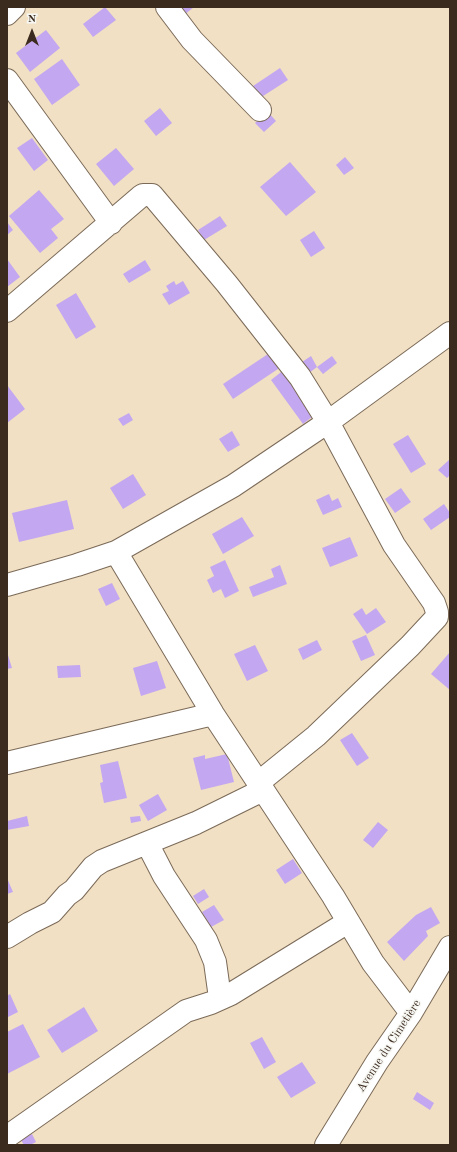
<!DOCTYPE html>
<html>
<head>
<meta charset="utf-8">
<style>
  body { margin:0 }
  #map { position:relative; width:457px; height:1152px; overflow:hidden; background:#f1e0c3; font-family:"Old Standard TT",serif }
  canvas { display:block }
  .frame { position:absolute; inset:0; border:8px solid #3b2a1e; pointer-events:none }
  .north { position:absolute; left:12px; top:12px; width:40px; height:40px; -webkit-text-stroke:3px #f6f6f2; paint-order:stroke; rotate:0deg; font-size:11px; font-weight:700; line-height:16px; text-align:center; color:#3b2a1e }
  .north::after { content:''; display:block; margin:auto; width:14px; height:18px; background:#3b2a1e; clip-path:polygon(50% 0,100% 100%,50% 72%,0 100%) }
</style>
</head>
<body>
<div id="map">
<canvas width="457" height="1152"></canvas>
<div class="frame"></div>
<div class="north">N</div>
</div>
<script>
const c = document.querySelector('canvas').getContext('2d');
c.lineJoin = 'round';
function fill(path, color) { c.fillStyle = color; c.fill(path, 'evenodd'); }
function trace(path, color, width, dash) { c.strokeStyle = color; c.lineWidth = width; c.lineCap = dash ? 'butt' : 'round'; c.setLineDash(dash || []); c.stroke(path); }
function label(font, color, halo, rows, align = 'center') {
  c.font = font + ' "Old Standard TT",serif'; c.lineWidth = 3; c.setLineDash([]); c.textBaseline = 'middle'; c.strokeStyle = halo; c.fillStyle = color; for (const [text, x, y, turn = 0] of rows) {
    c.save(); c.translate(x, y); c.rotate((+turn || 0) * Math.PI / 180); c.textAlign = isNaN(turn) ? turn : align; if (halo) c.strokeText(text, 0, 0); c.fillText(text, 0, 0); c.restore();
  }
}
fill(new Path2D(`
  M105 7 116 20 93 37 83 24Z
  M177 7H194L184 15Z
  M46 30 60 48 30 72 16 53Z
  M62 59 80 85 52 105 34 79Z
  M280 68 288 80 260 98 253 86Z
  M160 108 172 123 156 136 144 121Z
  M268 112 276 121 264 132 255 123Z
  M32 138 48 160 34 171 17 148Z
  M116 148 134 169 114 186 96 164Z
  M345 157 354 168 344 175 336 165Z
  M290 162 316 192 286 216 260 187Z
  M39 190 64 219 51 229 58 238 40 253 9 216Z
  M220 216 227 226 204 240 198 230Z
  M7 222 13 230 7 235Z
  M314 231 325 248 311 257 300 240Z
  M7 259 20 277 7 287Z
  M145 260 151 270 129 283 123 274Z
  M174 281 176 285 183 281 190 293 169 305 162 294 169 291 166 286Z
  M76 293 96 327 76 339 56 305Z
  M274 350 284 365 233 399 223 384Z
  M311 356 317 367 309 373 302 362Z
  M332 356 337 363 323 374 317 367Z
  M285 369 317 413 303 424 271 380Z
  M7 385 25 409 7 423Z
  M129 413 133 420 123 426 118 419Z
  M232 431 240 445 228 452 219 439Z
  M408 435 426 464 411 473 393 444Z
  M450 459V475L447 478 438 470Z
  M133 474 146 495 123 509 110 488Z
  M401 488 411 502 395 513 385 499Z
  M329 494 332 501 338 498 342 507 323 515 316 500Z
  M67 500 74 529 19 542 12 513Z
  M444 504 450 513V517L431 530 423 519Z
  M242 517 254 536 223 554 212 534Z
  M350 537 358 556 330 567 322 548Z
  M225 560 239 591 225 598 221 589 213 593 207 580 214 576 210 567Z
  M280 565 287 584 253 597 249 587 274 577 271 569Z
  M112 583 120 599 106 606 98 589Z
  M362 608 366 615 376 608 386 622 367 634 353 614Z
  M366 635 375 655 361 661 352 641Z
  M317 640 322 650 303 660 298 649Z
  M255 645 268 671 247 681 234 654Z
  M7 652 12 668 7 669Z
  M450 652V690L431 674Z
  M157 661 166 688 141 696 133 668Z
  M80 665 81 677 58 678 57 666Z
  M352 733 369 758 357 766 340 740Z
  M227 754 234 782 201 790 193 758 205 755V759Z
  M118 761 127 798 104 803 100 783 103 782 100 765Z
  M158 794 167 810 148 821 139 805Z
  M27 816 29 826 7 830V821Z
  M140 816 141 821 131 823 130 817Z
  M378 822 388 830 373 848 363 840Z
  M293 859 302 873 285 884 276 870Z
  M7 878 13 892 7 894Z
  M204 889 209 897 198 904 193 896Z
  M214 905 224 920 211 927 202 912Z
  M431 907 440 923 426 931 428 936 404 961 387 942 416 915Z
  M10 994 18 1012 8 1017 7 1015V996Z
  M84 1007 98 1031 62 1053 47 1030Z
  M23 1024 40 1057 7 1074V1032Z
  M262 1037 276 1062 264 1069 250 1043Z
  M302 1062 316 1083 291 1098 277 1077Z
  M417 1092 434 1103 430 1110 413 1099Z
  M32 1134 36 1142 30 1145H24L21 1140Z`), '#c3a7f1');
const minor = new Path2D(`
  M167 7 192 40 260 110
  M7 14 14 7
  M7 80 111 223
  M7 311 140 197 143 195H152L227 284 300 377 328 422 394 545 434 603 437 612V617L410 646 316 736 258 783
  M116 552 213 714 333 896 373 963 411 1013
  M7 585 77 565 116 552 233 486 328 422 450 333
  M7 763 213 714
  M147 843 164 876 206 940 215 962 220 998
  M7 937 30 923 52 912 67 895 74 890 93 867 102 861 196 823 263 790
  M8 1136 186 1011 211 1003 231 994 348 922
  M326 1145 377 1062 411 1013 450 947`);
trace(minor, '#7b6a58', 24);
trace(minor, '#fff', 22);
label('12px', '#3b2a1e', '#f6f6f2', [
  ["Avenue du Cimetière",389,1046,-57]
]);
</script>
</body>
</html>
